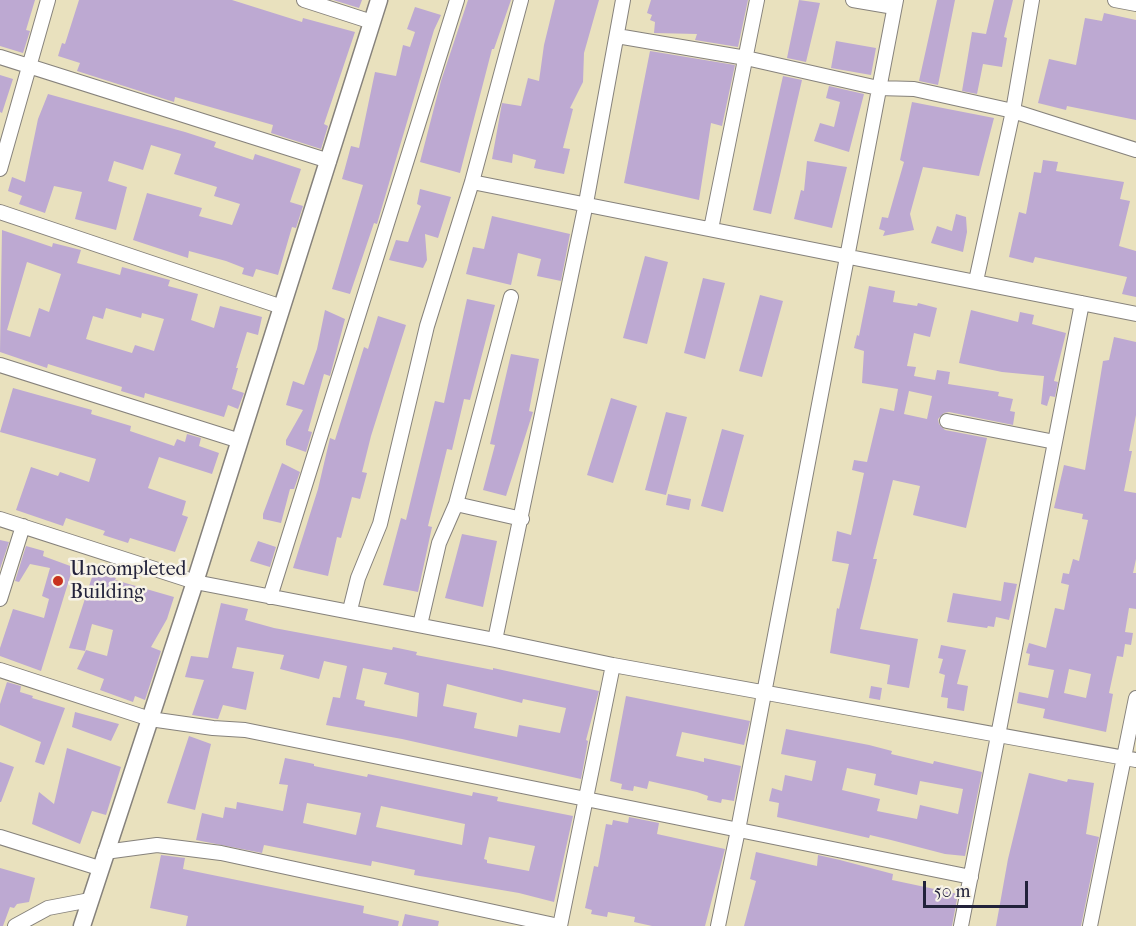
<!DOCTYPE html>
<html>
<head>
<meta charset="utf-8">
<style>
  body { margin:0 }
  #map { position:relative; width:1136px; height:926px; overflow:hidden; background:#e9e1be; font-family:"IM FELL French Canon",serif }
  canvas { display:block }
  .scale { position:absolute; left:923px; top:881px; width:105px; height:27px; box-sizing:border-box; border:3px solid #22223b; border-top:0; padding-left:8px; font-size:18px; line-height:21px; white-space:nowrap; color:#22223b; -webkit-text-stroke:4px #f7f3e8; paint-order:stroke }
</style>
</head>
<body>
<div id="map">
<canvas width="1136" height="926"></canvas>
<div class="scale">50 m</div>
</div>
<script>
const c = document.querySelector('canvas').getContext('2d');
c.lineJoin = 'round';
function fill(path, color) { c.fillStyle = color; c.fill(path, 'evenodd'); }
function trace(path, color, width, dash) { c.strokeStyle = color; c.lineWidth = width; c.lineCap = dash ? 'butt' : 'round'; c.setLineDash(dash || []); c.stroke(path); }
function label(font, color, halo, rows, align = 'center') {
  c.font = font + ' "IM FELL French Canon",serif'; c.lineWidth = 5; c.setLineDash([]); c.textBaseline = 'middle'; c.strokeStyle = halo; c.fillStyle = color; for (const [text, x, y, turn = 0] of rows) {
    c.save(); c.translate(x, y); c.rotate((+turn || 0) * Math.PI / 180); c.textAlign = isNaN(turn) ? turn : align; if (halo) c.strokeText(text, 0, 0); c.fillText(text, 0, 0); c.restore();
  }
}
fill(new Path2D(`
  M0 0H35L26 30 30 31 23 53 0 46Z
  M79 0H232L302 22 303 18 355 32 324 124 328 126 321 149 271 133 273 125 175 97 174 102 77 71 80 63 58 56 62 43 65 44Z
  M333 0H362L359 8Z
  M468 0H511L494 49H492L460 173 420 162 441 81Z
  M555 0H599L584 53 583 82 570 108 573 109 563 148 570 149 564 174 534 168 536 160 513 154 512 163 492 159 502 103 521 106 528 78 539 81 544 45Z
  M651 0H748L738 47 695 40 697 34 654 33 655 22 650 20 652 15 647 13Z
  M799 0 820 3 806 62 787 58Z
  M937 0H955L938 85 919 81Z
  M994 0H1013L1004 37 1007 38 1002 67 983 64 977 94 962 91 972 32 986 34Z
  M415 7 441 15 434 30 377 224 374 223 350 294 332 289 363 185 342 179 351 146 359 148 375 72 396 76 403 45 410 47 415 32 407 29Z
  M1104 13 1136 20V120L1067 106 1066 110 1038 103 1049 59 1076 65 1085 18 1102 21Z
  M836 41 876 48 871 75 831 68Z
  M650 51 735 65 722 126 711 123 699 200 624 183Z
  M0 75 13 79 2 113 0 112Z
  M783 76 802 80 771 214 753 210Z
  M829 86 864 94 849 152 814 141 820 123 834 127 840 102 826 98Z
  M48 94 185 132 216 142 214 147 253 160 255 154 301 169 290 202 303 206 296 228 292 227 278 275 256 269 253 277 242 274 244 268 226 261 189 251 188 258 133 240 147 193 202 208 199 216 232 225 240 204 214 196 217 187 174 174 181 154 151 145 143 170 114 161 108 181 127 187 116 230 75 219 82 192 54 186 45 213 19 204 22 196 8 191 12 177 25 182 38 119Z
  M912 102 994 118 979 176 923 167 910 214 914 230 883 236 885 231 879 229 882 217 888 218 904 162 900 160Z
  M1043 160 1058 162 1056 171 1124 182 1120 199 1130 201 1119 246 1136 251V297L1122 294 1127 277 1035 257 1033 263 1009 257 1019 212 1026 214 1034 172 1041 173Z
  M807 161 847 167 832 228 794 219 801 190 804 191Z
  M420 189 451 197 438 238 425 234 427 260 423 268 389 260 396 240 408 242 421 206 417 204Z
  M956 214 966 217 967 232 963 252 931 243 937 226 952 231Z
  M492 216 570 234 561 281 537 276 541 259 518 253 511 285 466 274 473 247 484 249Z
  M2 230 52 247 53 243 81 250 77 263 120 275 122 267 170 280 168 286 198 294 191 320 214 328 220 306 262 317 258 335 247 332 236 368H238L232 389 244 393 238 409 228 405 224 417 145 393 144 398 121 391 122 387 48 364 47 368 0 352ZM27 262 61 274 49 312 39 308 30 337 7 330ZM106 308 141 318 142 313 164 319 154 351 135 345 132 353 86 339 93 316 103 319Z
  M645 256 668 262 647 344 623 338Z
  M703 278 725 283 705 359 684 353Z
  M869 286 895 291 893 302 917 306 918 303 937 308 930 337 914 333 907 366 916 367 914 376 935 380 937 370 950 372 948 384 999 392 998 396 1013 399 1010 411 1015 412 1013 425 949 412 944 413 938 419 939 424 945 430 987 438 966 528 913 515 920 486 893 480 873 559H877L860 629 918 639 909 688 887 684 890 665 830 653 837 608 839 609 849 564 832 561 837 531 851 535 864 473 852 470 854 460 867 462 880 408 894 411 898 389 862 383 864 351 854 348 857 335 859 336ZM909 391 932 396 927 419 904 414Z
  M760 295 783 301 762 377 739 371Z
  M467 299 495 305 470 400 464 399 452 450 447 449 428 526 432 527 418 592 383 585 401 518 406 520 435 401 444 403Z
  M325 310 345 319 330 376 324 374 308 431 312 432 306 452 286 445V440L303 410 286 405 293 381 304 385 317 349Z
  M971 310 1018 322 1020 312 1034 315 1032 324 1066 333 1054 381 1058 382 1055 397 1050 396 1047 406 1041 404 1044 376 1002 372 959 363Z
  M378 316 406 325 371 436 362 472 367 473 360 499 352 497 341 538 337 537 328 576 293 568 318 489 330 438 335 440 364 347 368 349Z
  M1114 337 1136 342V415L1129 451H1132L1124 491 1136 493V559L1133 573H1136V609L1129 608 1125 632 1133 633 1131 645 1125 644 1123 657 1117 656 1109 693 1113 694 1106 732 1043 718 1045 709 1017 703 1019 692 1048 698 1054 670 1028 665 1030 654 1026 653 1029 643 1046 648 1055 608 1064 610 1069 585 1061 583 1063 573 1069 574 1073 559 1079 561 1088 520 1082 519 1083 514 1054 508 1064 465 1085 470 1103 361 1109 360ZM1069 669 1091 674 1086 698 1064 693Z
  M511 354 539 359 529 411 533 412 506 496 483 490 495 445 490 444Z
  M13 388 92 410 91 414 131 426 130 431 174 446 177 439 185 442 187 434 201 438 199 446 219 453 212 474 159 457 148 488 186 501 182 515 188 517 175 552 130 538 128 543 103 535 105 531 66 518 63 526 16 510 31 467 58 476 60 472 89 482 96 459 0 432Z
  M611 398 637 406 613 483 587 475Z
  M666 412 687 417 666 495 645 490Z
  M722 429 744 435 723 512 701 506Z
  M282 463 300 472 294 489H290L281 523 263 519V514Z
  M668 494 691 499 689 510 666 505Z
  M462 534 497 541 483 607 445 598Z
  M0 540 9 542 0 569Z
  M258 541 276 547 270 567 250 561Z
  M26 546 44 551 43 556 73 567 41 671 0 656V648L13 609 44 618 49 599 42 596 50 568 30 564 19 582 15 581Z
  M93 574 116 578 115 580 174 597 167 619 151 647 161 651 145 700 135 696 133 702 100 690 104 679 77 669 86 650 107 656 113 630 92 624 85 651 69 648Z
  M1004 582 1017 584 1009 620 996 617 994 627 988 626 987 628 947 622 953 593 1001 601Z
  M221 603 248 609 245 620 274 628 392 650 393 647 417 652 416 655 493 670V668L599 691 586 740 588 741 581 779 402 739 326 725 333 697 340 698 347 666 324 661 319 679 280 669 284 655 237 647 232 668 254 672 246 710 223 705 218 719 192 715 204 680 185 677 191 656 208 658ZM363 668 387 673 384 684 419 693 417 717 364 706 365 701 356 699ZM447 684 522 703 523 699 566 708 560 733 519 725 517 737 474 728 477 713 443 706Z
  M941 645 966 650 957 684 968 686 964 711 947 708 948 698 941 697 945 675 939 673 943 659 938 658Z
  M7 682 21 686 20 692 33 696 32 698 65 708 44 765 35 762 41 742 0 725V704Z
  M871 686 882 688 880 700 869 698Z
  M626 696 750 721 744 745 682 732 676 756 704 762V758L741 766 734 801 722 799 721 803 707 800 708 796 697 792 649 781 647 789 634 786 633 791 621 789 622 784 610 781Z
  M75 712 119 724 111 741 72 727Z
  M786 729 869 745 892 751 891 754 933 764 934 761 982 772 965 856 945 854 891 840 870 835 869 838 777 817 779 803 769 801 772 788 782 791 785 775 812 781 816 761 781 754ZM847 768 876 774 874 785 917 795 920 781 963 789 958 814 920 805 917 819 877 811 880 799 842 790Z
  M189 736 211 744 195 810 167 803Z
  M67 748 121 767 106 815 92 811 80 844 32 824 39 792 54 804Z
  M285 758 314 764V766L367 777 368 774 472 796 473 792 498 797 497 801 573 816 554 902 519 893 414 875 415 870 372 861 371 866 264 845 262 853 196 840 202 813 223 818 225 807 236 809 237 802 283 811 288 785 279 784ZM307 803 361 813 356 835 303 823ZM381 806 465 824 462 845 376 827ZM489 837 535 846 529 871 487 863V860L484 859Z
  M0 762 14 767 1 802H0Z
  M1029 773 1067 782 1068 779 1094 783 1086 834 1099 837 1081 926H996L1008 859Z
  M629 817 659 823 657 834 725 849 705 926H652L634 922 635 917 608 912 607 917 591 914 592 910 585 908 594 866 598 867 606 824 612 825 613 820 628 823Z
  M756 852 817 866 818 855 840 860 893 874 892 880 958 894 952 926H744L756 881 750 879Z
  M161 855 185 858 183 869 364 906 363 913 399 921 398 926H186L188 916 150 908Z
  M0 868 35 878 29 902 17 904 14 908 10 907 3 926H0Z
  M405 914 439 921 438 926H402Z`), '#bda9d2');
const minor = new Path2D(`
  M304 0 372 22
  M853 0 894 7
  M1115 0 1136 4
  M617 36 746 58 878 88 914 89 1013 111 1136 150
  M0 57 329 161
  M0 169 48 0
  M472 182 1136 314
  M0 212 282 307
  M711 229 757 0
  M976 281 1013 111 1032 0
  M0 365 240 441
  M947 421 1055 442
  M456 504 511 297
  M0 519 195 582 495 640 586 203 623 0
  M270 597 457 0
  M0 599 23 526
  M350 610 358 578 380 524 427 326 472 182 521 0
  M420 625 439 543 456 504 522 519
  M495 640 613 665 1136 760
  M0 670 150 719 213 728 245 730 971 877
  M0 837 99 868
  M105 852 157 845 221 853 559 926
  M15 926 48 908 90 900
  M560 926 613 665
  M718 926 738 830 896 0
  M961 926 1082 303
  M1090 926 1136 698`);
const tertiary = new Path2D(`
  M82 926 195 582 379 0`);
trace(minor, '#86827c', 16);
trace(tertiary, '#86827c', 19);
trace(minor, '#fff', 14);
trace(tertiary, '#fff', 16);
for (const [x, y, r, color] of [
  [58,581,6,"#c8321e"]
]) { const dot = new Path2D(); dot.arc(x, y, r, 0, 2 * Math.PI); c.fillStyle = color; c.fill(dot); trace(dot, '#f7f3e8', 2); }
label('20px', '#22223b', '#f7f3e8', [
  ["Uncompleted",70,570],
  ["Building",70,593]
], 'left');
</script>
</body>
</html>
